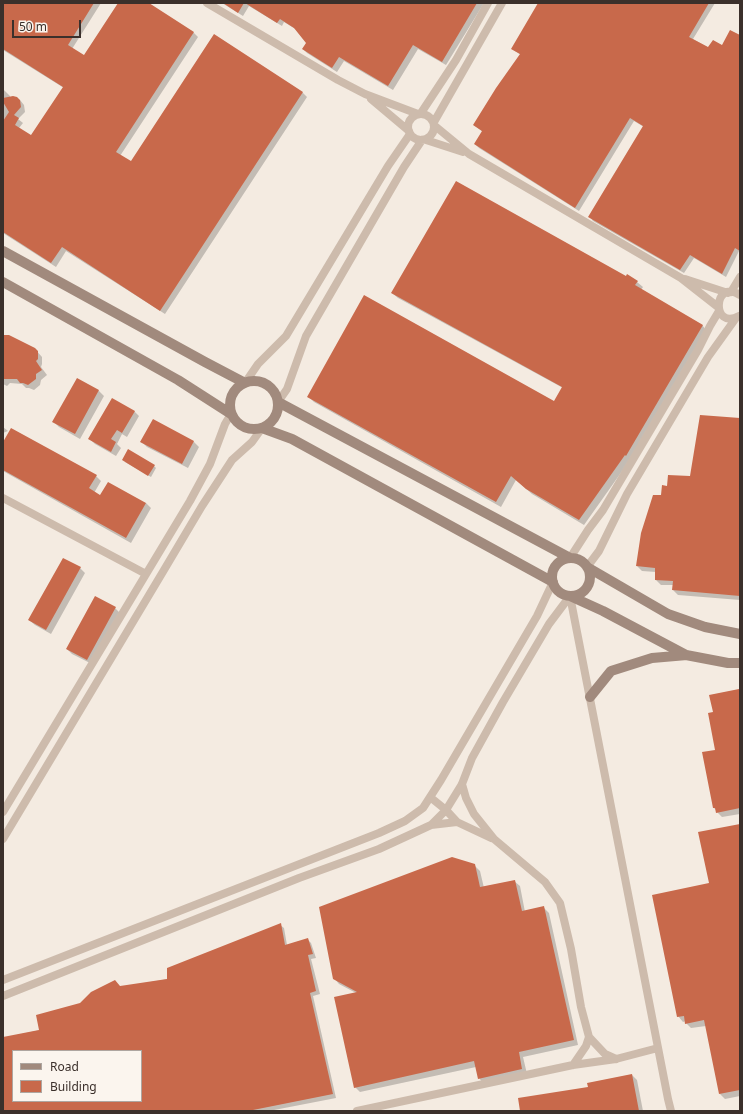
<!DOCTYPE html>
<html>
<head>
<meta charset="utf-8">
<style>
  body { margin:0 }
  #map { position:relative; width:743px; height:1114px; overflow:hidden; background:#f4ebe1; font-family:"Noto Sans",sans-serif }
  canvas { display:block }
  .frame { position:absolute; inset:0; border:4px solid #3b302b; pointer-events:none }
  .legend { position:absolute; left:12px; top:1050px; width:130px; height:52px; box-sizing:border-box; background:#fbf5ee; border:1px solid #aea6a0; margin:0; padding:5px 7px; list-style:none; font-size:12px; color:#3b302b }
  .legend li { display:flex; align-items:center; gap:8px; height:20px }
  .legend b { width:20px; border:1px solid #aea6a0 }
  .scale { position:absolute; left:12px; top:20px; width:69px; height:18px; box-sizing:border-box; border:2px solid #3b302b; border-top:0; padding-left:5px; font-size:12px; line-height:14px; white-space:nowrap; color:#3b302b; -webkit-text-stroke:3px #fbf5ee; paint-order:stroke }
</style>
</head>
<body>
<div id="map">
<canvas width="743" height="1114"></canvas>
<div class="frame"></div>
<ul class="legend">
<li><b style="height:5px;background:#a18a7d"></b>Road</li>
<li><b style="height:11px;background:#c8694b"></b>Building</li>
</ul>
<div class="scale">50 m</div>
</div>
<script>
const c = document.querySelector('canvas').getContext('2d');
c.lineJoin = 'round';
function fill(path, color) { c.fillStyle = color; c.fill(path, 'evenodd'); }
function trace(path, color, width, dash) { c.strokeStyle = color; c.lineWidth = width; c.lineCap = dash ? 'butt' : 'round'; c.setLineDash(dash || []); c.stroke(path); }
fill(new Path2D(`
  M3 3H101L72 49 84 57 119 3H147L194 33 198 37 120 156 131 163 214 36 303 93 307 97 165 314 66 251 56 267 3 233V89L10 96V98L20 100 24 105 25 112 18 119 23 123 19 128 32 137 64 88 3 50Z
  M222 3H484L446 65 418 49 393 90 344 61 337 72 307 53 303 49 307 43 297 30 284 22 282 26 249 6 243 16Z
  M539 3H715L693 39 709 48 722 46 740 36V251H739L726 277 694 258 684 273 593 221 590 217 644 127 634 121 579 211 479 148 475 144 483 132 474 125 521 55 512 49Z
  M627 275 637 282 643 287 641 290 702 325 707 331 630 460 584 525 532 494 516 480 501 507 314 402 309 397 555 403 563 388 398 298 392 293 626 277Z
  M3 336 34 348 42 357V364L41 367 47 375 41 380 40 385 34 390 29 388H26L22 384 10 383 7 386 3 384Z
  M78 380 99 391 104 396 80 439 59 427 54 422Z
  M134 411 139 416 127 437 122 434 117 444 121 448 116 456 95 444 90 439Z
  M740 419V600L678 595 673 590V585H661L656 580V572L642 571 637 566 662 496 668 487 691 478Z
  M153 421 194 442 199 447 188 468 147 447 142 442Z
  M3 426V427L8 431 3 433Z
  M12 429 96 476 101 481 94 493 100 496 146 503 151 508 131 543 3 471V444Z
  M125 462 154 466 156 468 151 477Z
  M80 568 85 573 51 634 35 625 29 620Z
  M115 608 120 613 92 664 72 654 67 649Z
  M738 690 740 692V814L722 817 717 812 716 810 714 808 716 751 714 713Z
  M740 825V1096L725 1099 720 1094 706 1026 691 1028 686 1023V1021L683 1022 678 1016 710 884Z
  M474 865 480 871 484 888 514 881 520 886 525 912 544 908 549 913 578 1045 523 1057 527 1074 484 1084 479 1078 476 1067 360 1092 355 1087 356 993 339 984 334 978Z
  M280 925 284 928 287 945 307 939 311 943 316 958 311 959 320 994 313 996 336 1098 269 1111H3V1038L40 1030 81 1004 121 987 168 979ZM13 1051H141V1101H13Z
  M632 1075 637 1080 643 1111H521L590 1088Z`), '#0003');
fill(new Path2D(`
  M3 3H94L68 45 84 55 118 3H149L194 32 116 152 131 161 214 34 303 92 160 311 62 247 51 263 3 232V121L9 112 3 102V98L13 96 17 97 20 100 21 107 14 115 19 118 15 125 31 135 63 87 3 49Z
  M223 3H244L238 13Z
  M245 3H477L442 62 413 45 388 86 339 57 332 68 302 49 306 43 294 28 280 19 277 23Z
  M538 3H709L689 37 708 47 713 40 722 45 730 30 740 35V251L735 248 722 274 690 255 680 270 588 217 643 126 630 118 575 208 474 144 482 131 473 125 496 88 520 54 511 49Z
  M456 181 626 276 627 274 638 281 635 285 703 325 626 456 625 455 579 520 526 489 511 476 496 502 307 397 364 295 554 401 562 387 391 293Z
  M3 335H9L35 348 38 351V359L36 361 42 370 36 374V379L28 385 23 383H20L17 379H3Z
  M77 378 99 390 75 434 52 422Z
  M112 398 135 411 122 433 117 430 111 439 116 442 111 452 88 439Z
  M700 415 740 418V596L672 590 673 581 655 580V568L636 566 641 533 653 495H661L662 485 667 486 668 475 690 476Z
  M153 419 194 441 182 464 140 442Z
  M11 428 97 475 89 488 100 495 108 482 146 503 126 538 3 470V442Z
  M128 449 155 465 148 476 122 460Z
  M63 558 81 567 46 630 28 620Z
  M95 596 116 607 87 660 66 649Z
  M739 689 740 696V808L716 813 715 808H713L702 752 715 750 708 713 713 712 709 695Z
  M740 824V1090L719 1094 704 1020 685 1024 684 1016 677 1017 652 895 709 883 698 832Z
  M452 857 475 864 480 887 515 880 522 911 544 906 574 1040 519 1052 522 1069 478 1079 474 1061 354 1088 334 997 357 992 333 979 319 907Z
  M281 923 285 945 308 938 313 954 308 955 316 991 310 993 333 1094 248 1111H3V1037L39 1030 36 1015 80 1003 91 992 115 980 120 986 167 979V968ZM13 1051H141V1101H13Z
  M632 1074 639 1111H520L518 1098 588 1087 587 1083Z`), '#c8694b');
trace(new Path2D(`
  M207 3 338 80 365 94 418 114
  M371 99 409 131
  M421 113 456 60 488 3
  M408 127a13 13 0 1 1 26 0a13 13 0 1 1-26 0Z
  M434 122 502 3
  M435 126 469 154 681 278 718 307
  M426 140 463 152
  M685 279 728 293
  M731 292 740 277
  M739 316C711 331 713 278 740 295
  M245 383 258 364 286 336 388 166 410 134
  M278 402 287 389 306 336 404 167 422 140
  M3 498 146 574
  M570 558 588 530 603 510 698 350 710 326 719 311
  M587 567 599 551 627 494 708 357 736 318
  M570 596 668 1099 671 1111
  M462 784 466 798 474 814 494 839 545 882 560 903 571 949 581 1007 589 1037 605 1054 616 1059
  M430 797 446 810 457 822 491 838
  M3 812 190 501 210 464 225 424 231 414
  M431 825 457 822
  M3 839 164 570 202 506 232 460 252 442 262 428
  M3 980 379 833 405 821 423 808 441 780 537 616 553 582
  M3 996 299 878 379 849 431 825 446 810 462 784 472 758 503 702 549 624 570 596
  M573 1065 586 1046 589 1037
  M357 1111 573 1065 616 1059 658 1048`), '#cdbbac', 8);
trace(new Path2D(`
  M3 251 205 362 245 383
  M3 282 178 380 231 414
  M230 405a24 24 0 1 1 48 0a24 24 0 1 1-48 0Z
  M278 402 570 558
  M262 428 292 439 553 582
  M552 577a19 19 0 1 1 38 0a19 19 0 1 1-38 0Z
  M587 567 668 614 705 627 740 634
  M570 596 603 611 686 655 728 663H740
  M590 697 611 671 652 658 687 655`), '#a18a7d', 10);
</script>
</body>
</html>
